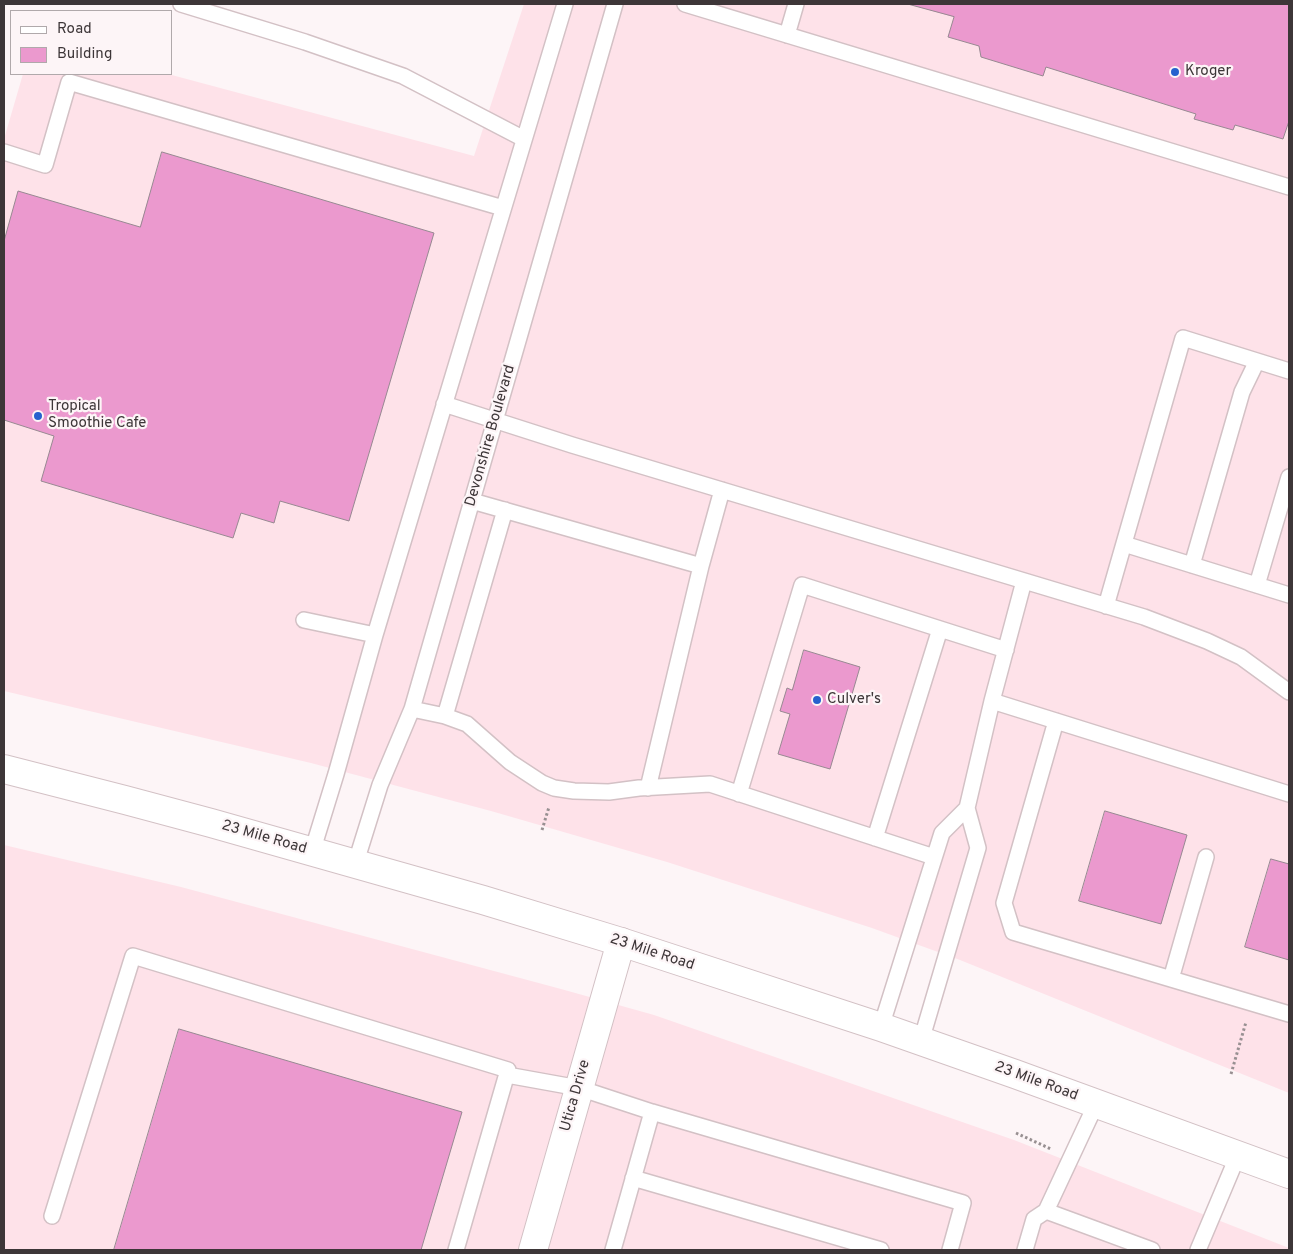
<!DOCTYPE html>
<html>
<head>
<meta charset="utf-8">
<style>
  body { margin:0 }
  #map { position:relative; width:1293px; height:1254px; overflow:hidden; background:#fdf5f7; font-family:Overpass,sans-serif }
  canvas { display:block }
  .frame { position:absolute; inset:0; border:5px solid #3d3638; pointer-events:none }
  .legend { position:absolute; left:10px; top:10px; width:162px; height:65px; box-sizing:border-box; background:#fdf5f7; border:1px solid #b0a9ab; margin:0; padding:6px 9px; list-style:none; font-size:15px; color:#3d3638 }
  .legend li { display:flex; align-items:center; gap:10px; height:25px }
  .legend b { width:25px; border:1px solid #b0a9ab }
</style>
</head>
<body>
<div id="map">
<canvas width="1293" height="1254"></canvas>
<div class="frame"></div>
<ul class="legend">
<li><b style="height:6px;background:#fff"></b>Road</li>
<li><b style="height:14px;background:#eb99ce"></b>Building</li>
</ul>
</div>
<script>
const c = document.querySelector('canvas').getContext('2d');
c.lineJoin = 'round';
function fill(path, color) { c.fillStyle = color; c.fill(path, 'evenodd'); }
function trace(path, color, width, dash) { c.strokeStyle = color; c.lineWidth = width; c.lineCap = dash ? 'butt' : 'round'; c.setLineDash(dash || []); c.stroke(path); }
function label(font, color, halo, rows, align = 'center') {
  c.font = font + ' Overpass,sans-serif'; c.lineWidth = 4.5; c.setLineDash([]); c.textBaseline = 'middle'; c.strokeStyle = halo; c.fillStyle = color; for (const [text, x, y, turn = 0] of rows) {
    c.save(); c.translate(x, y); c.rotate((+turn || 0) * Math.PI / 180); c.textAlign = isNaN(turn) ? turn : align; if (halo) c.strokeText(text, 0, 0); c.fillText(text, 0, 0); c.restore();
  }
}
fill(new Path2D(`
  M524 4H1289V1093L960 960 872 928 667 862 491 811 311 763 4 691V139L23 74H168L474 156Z
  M4 845 181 887 561 989 654 1015 1014 1140 1289 1248V1250H4Z`), '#fee2e9');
const building = new Path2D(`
  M908 4H1289V121L1283 139 1235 125 1233 130 1194 119 1196 114 1046 67 1043 76 981 57 979 46 948 37 954 17Z
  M162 152 434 233 349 521 280 501 274 523 241 513 233 538 41 481 54 436 4 420V241L18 191 140 227Z
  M804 650 860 667 830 769 778 754 790 714 780 711 787 688 792 690Z
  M1105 811 1187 835 1161 924 1079 901Z
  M1271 859 1289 864V960L1245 947Z
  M179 1029 462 1112 421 1250H114Z`);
fill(building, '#eb99ce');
trace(building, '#988992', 1);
const lane = new Path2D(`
  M181 4 305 42 403 76 524 139
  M685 4 1289 187
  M787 35 796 4
  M4 152 45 165 69 82 503 208
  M444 404 572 445 1144 617 1207 641 1241 657 1289 692
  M472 501 701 566 722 490
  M1124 544 1289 595
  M1192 565 1242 392 1257 361
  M1257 585 1289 477
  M1106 606 1183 338 1289 371
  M304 620 375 635
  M992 701 1289 794
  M412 709 445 716 467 724 510 762 542 783 554 788 574 791 609 792 639 788 710 784 934 857
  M445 716 505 510
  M1056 721 1004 903 1013 932 1289 1014
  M648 788 701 566
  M739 794 802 585 1006 650
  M875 838 940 629
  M312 852 336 774 375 635 565 4
  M355 865 380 785 412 709 615 4
  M1171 979 1206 857
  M881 1027 942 833 967 808
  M921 1041 978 848 967 808 992 701 1024 581
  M507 1075 579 1088 652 1112 963 1203 950 1250
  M1096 1104 1046 1211 1152 1250
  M633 1178 881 1250
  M52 1216 133 956 508 1070 456 1250
  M613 1250 652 1112
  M1025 1250 1034 1219 1046 1211
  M1198 1250 1238 1155`);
const street = new Path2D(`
  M533 1250 621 942`);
const secondary = new Path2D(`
  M4 769 125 800 211 823 483 900 621 942 881 1027 1015 1074 1289 1174`);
trace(lane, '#d3c1c5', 18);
trace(street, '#d3c1c5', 30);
trace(secondary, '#d3c1c5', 30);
trace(new Path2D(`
  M542 830 549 807
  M1231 1074 1246 1022
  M1016 1133 1051 1149`), '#989092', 3, [2.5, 2.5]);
trace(lane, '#fff', 15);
trace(street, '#fff', 28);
trace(secondary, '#fff', 28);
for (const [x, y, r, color] of [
  [1175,72,5,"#2661ce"],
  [38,416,5,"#2661ce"],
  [817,700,5,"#2661ce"]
]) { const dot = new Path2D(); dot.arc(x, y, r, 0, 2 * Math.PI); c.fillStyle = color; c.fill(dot); trace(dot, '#fdf5f7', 2); }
label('15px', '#3d3638', '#fdf5f7', [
  ["Kroger",1185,72],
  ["Tropical",48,407],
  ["Smoothie Cafe",48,424],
  ["Culver's",827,700]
], 'left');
label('15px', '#3d3638', '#fdf5f7', [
  ["Devonshire Boulevard",491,436,-74],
  ["23 Mile Road",264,838,16],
  ["23 Mile Road",652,953,18],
  ["23 Mile Road",1036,1082,20],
  ["Utica Drive",576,1096,-74]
]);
</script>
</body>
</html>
